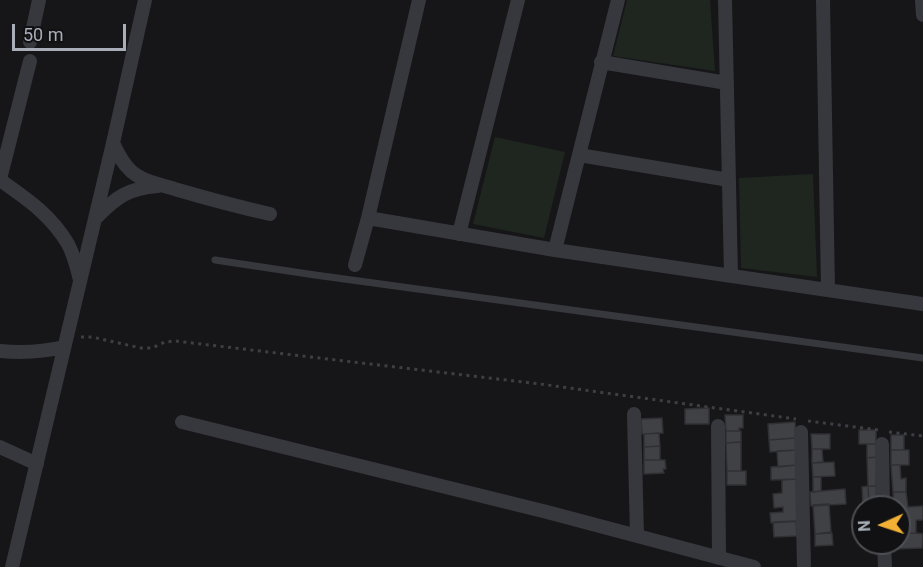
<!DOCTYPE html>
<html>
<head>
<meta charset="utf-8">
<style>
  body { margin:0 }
  #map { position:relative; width:923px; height:567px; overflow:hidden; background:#161618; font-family:Roboto,sans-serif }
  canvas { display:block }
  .north { position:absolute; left:851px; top:495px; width:60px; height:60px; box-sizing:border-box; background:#111113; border:2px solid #4d4f55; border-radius:50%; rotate:267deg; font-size:16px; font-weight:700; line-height:24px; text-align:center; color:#a8adb8 }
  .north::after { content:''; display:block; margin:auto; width:21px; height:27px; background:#f2b134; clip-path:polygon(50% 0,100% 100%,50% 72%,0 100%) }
  .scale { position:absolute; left:12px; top:24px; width:114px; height:27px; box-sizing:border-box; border:3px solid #a8adb8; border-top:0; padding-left:8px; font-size:18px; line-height:21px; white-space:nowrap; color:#a8adb8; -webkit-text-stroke:4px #111113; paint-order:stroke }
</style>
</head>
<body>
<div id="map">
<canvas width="923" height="567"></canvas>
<div class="north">N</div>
<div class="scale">50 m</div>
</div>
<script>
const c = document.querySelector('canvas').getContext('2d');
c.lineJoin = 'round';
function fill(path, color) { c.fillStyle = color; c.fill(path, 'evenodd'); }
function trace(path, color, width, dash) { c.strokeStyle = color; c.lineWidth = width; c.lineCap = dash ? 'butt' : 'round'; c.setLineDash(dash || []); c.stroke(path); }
fill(new Path2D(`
  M627 0H710L715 71 613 56Z
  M495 137 565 152 544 238 473 224Z
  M813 174 817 277 741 268 739 178Z`), '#1e261f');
const building = new Path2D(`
  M709 408V424H685V409Z
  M725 415H743V428H739V431H726Z
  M662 418 663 433 642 434 641 419Z
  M795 422 796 438 769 440 768 424Z
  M859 430H876V444H859Z
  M726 431H741V442L726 443Z
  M659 433 660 446 644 447V434Z
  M811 434H830V449H812Z
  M891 435H904V450H891Z
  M795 438 796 450 770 452 769 440Z
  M741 442V471H727L726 443Z
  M867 444H876L877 457 867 458Z
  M660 446V460H644V447Z
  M812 449H822L823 462 812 463Z
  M796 450 797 465 778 467 777 451Z
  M891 450H909V465H891Z
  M877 457 876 486H868L867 458Z
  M644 460H665L666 469H663L664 473 644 474Z
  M834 462 835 476 813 477 812 463Z
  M797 465V479L771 480V467Z
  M891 465H900L901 479 906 478V492H893Z
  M727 471H746V485H727Z
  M813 477H821V491L813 492Z
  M797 479 800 521 771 523 770 513 783 512V507L774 508 773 494 782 493V480Z
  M868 486 869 507H863L862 487Z
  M868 486H876L877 507H869Z
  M845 489 846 504 811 506 810 492Z
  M893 492H906L908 507 923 506V520H916V533L899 534V507H894Z
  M829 504 831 532 815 534 813 505Z
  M796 521 797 536 774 537 773 522Z
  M858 527H863V542H858Z
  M832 533 833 545 815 546V534Z
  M916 533 923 534 922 548 895 549V543H899V534Z`);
fill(building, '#404145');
trace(building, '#303034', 1.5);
trace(new Path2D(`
  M81 337H92L141 348H152L165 342 175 341 540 384 796 419
  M808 421 879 430
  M889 432 923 436`), '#3d3f44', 3, [3, 4.5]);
trace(new Path2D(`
  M215 260 315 275 923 358`), '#37383d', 7);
trace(new Path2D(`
  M725 0 731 275
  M823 0 828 289
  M922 0 923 15
  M30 42 39 0
  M601 62 727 83
  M113 143C118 153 122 163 131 171 143 182 163 185 178 190 209 199 239 207 270 214
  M579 155 729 180
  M0 179 30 61
  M0 180C27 199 51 215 68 244 74 255 77 268 80 280
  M97 217C116 197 129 188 158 186
  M368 218 555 250 923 304
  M459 234 518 0
  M555 250 618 0
  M355 265 368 218 419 0
  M0 351C22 353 43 352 64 347
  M634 414 637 536
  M182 422 547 512 754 567
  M718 426 719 558
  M801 432 804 567
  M882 444 883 507
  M0 447 37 464
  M884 543 885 567
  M12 567 113 143 145 0`), '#37383d', 14);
</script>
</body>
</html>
